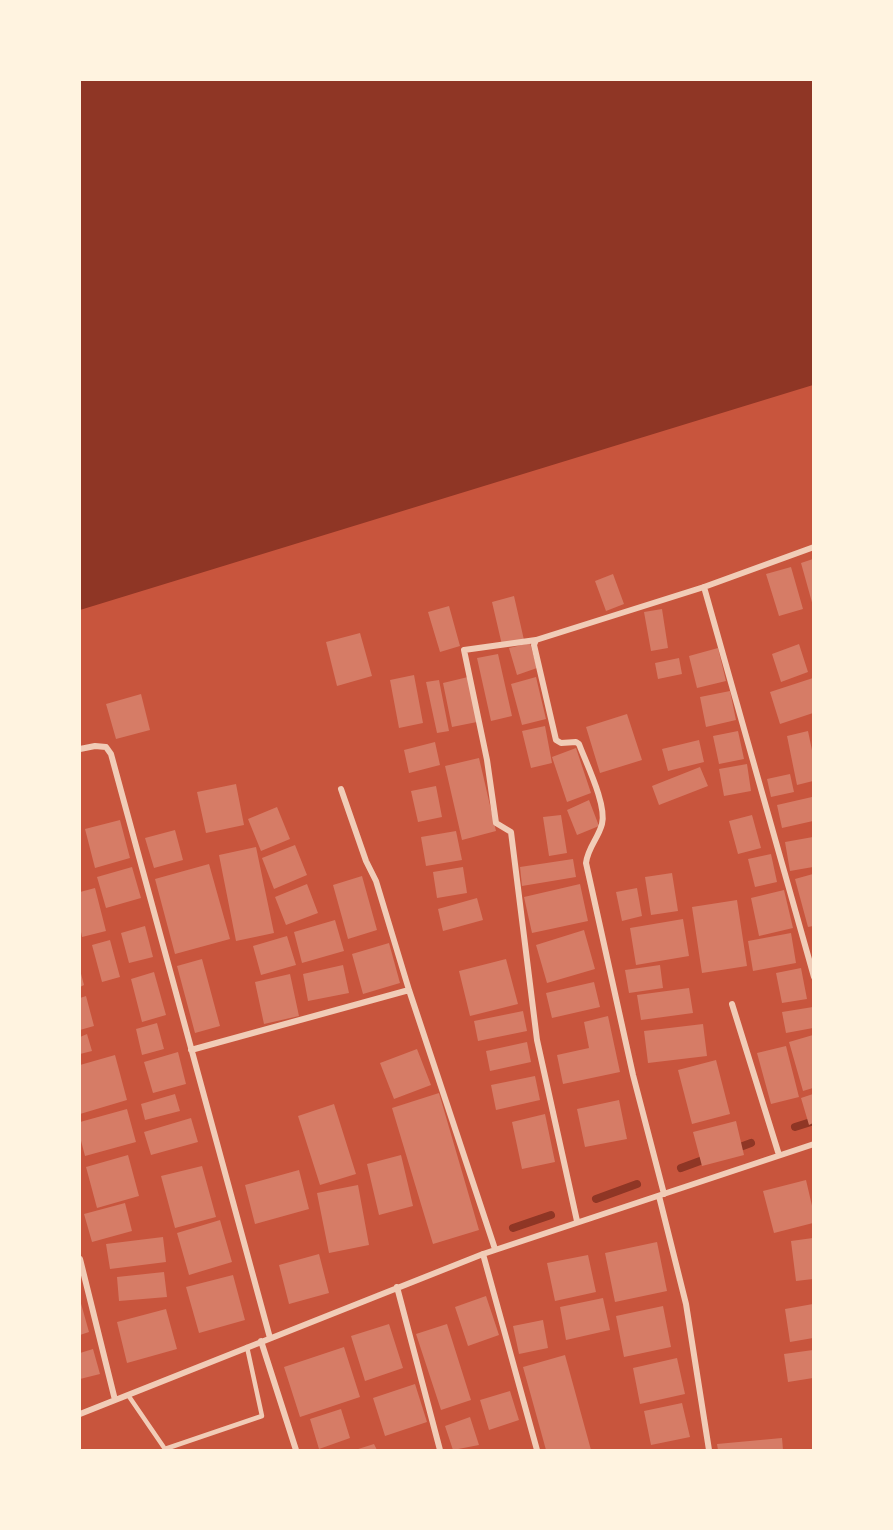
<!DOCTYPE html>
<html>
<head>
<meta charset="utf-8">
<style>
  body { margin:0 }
  #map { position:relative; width:893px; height:1530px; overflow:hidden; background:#c8553d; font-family:Lato,sans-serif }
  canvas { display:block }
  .frame { position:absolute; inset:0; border:81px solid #fff3e0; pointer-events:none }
</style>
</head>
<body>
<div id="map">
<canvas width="893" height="1530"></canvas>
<div class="frame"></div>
</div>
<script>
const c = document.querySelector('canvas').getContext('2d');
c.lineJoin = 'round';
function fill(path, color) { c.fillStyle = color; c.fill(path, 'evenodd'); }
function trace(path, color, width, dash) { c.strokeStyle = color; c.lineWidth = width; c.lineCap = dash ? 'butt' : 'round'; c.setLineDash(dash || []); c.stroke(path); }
fill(new Path2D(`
  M80 80H813V385L80 610Z`), '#8f3625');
trace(new Path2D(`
  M795 1127 814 1121
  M732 1150 751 1143
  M681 1168 711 1157
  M596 1199 637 1184
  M513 1228 551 1215`), '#8f3625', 8);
fill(new Path2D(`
  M813 559V606L801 563Z
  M791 567 803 609 779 616 766 574Z
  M613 574 624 604 606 611 595 581Z
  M514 596 524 640 502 645 492 602Z
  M449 606 460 646 440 652 428 612Z
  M662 609 668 648 651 651 644 612Z
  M360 633 372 676 337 686 326 642Z
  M530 643 537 668 517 675 509 648Z
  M799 644 808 672 781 682 772 654Z
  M718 648 726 681 697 688 689 656Z
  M498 654 512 716 491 721 477 658Z
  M679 658 682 674 658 679 655 663Z
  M414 675 423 723 399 728 390 680Z
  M468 677 477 722 452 727 443 683Z
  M536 677 546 719 522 725 511 684Z
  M813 678V713L780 724 770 692Z
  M439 680 449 731 437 733 426 682Z
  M730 691 736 720 706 727 700 697Z
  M141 694 150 730 116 739 106 704Z
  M627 714 642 760 600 773 586 727Z
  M545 726 552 763 531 768 522 731Z
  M738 731 744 759 719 764 713 736Z
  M808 731 813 755V781L797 785 787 736Z
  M699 740 704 762 668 771 662 749Z
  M435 742 440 765 409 773 404 750Z
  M576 748 591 793 567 802 552 757Z
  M479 758 496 831 462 840 445 766Z
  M747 764 751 791 724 796 719 769Z
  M700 767 708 786 659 805 652 786Z
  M790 774 794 792 771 797 767 779Z
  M236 784 244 825 206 833 197 792Z
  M436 786 442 817 418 822 411 791Z
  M812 797 813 821 782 828 777 805Z
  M589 800 599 826 577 835 567 810Z
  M277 807 290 839 261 851 248 819Z
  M561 815 567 853 549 856 543 817Z
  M752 815 761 848 738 854 729 821Z
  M120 820 130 858 95 868 85 829Z
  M175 830 183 860 154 868 145 838Z
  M456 831 462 860 426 866 421 837Z
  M813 837V867L790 871 785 842Z
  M295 845 307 875 274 889 262 858Z
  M256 847 274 933 236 941 219 855Z
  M771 854 777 882 755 887 748 859Z
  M573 859 576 877 522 886 520 867Z
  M209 864 230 939 175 954 155 879Z
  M132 867 141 898 106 908 97 877Z
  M463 867 467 893 437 898 433 872Z
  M672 873 678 911 651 915 645 877Z
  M813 874V926L808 927 795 879Z
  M362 876 377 930 348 939 333 885Z
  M307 884 318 913 286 925 275 897Z
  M580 884 588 921 532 933 524 897Z
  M95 888 106 931 82 937 80 927V892Z
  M637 888 642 916 622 921 616 892Z
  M784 890 793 928 759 936 751 898Z
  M477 898 483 920 443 931 438 909Z
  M737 900 747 966 702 973 692 907Z
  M683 919 689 956 636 965 630 928Z
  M335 920 344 951 302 963 294 932Z
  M145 926 153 957 129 963 121 933Z
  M584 930 595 969 547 983 536 945Z
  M791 933 796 963 753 971 748 941Z
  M287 936 296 965 261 975 253 946Z
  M110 940 120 977 102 982 92 945Z
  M389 943 400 983 363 994 352 954Z
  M202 959 220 1026 195 1033 177 966Z
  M506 959 518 1004 470 1016 459 971Z
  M343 965 349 993 308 1001 303 974Z
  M660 965 663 988 629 993 625 970Z
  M801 968 807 999 782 1003 776 973Z
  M80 970 84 985 80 987Z
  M154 972 166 1015 142 1022 131 979Z
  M290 974 299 1016 264 1024 255 982Z
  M594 982 600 1007 552 1018 546 993Z
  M689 988 693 1013 641 1020 637 995Z
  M86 996 94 1026 80 1030V998Z
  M813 1007V1028L786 1033 782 1012Z
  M523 1011 527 1031 478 1041 474 1021Z
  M608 1016 620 1072 563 1084 557 1055 589 1048 584 1022Z
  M157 1023 164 1049 142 1055 136 1029Z
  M703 1024 707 1056 648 1063 644 1031Z
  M87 1034 92 1051 80 1054V1037Z
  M813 1035V1088L803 1091 789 1042Z
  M527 1042 531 1062 490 1071 486 1051Z
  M786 1046 799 1097 771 1104 757 1053Z
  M417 1049 431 1085 394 1099 380 1063Z
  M178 1052 186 1084 153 1093 144 1062Z
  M115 1055 127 1100 80 1114V1065Z
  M716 1060 730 1114 692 1124 678 1070Z
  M535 1076 540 1100 496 1110 491 1085Z
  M439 1093 479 1230 433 1244 392 1108Z
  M175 1094 180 1111 145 1120 141 1104Z
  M813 1094V1123L809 1125 801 1098Z
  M619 1100 627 1139 585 1147 577 1109Z
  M334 1104 356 1174 320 1185 298 1116Z
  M127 1109 136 1142 85 1156 80 1137V1122Z
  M545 1114 555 1162 522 1169 512 1122Z
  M191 1118 198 1142 151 1155 144 1132Z
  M736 1121 744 1155 702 1166 693 1132Z
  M128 1155 139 1196 97 1208 86 1167Z
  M401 1155 413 1206 379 1215 367 1164Z
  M202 1166 216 1217 175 1228 161 1176Z
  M299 1170 309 1209 255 1224 245 1185Z
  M806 1180 813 1210V1223L774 1233 763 1191Z
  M358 1185 369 1245 329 1253 317 1193Z
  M125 1203 132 1231 92 1242 84 1214Z
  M220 1220 232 1262 189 1275 177 1233Z
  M163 1237 166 1262 110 1269 106 1244Z
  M813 1238V1279L796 1281 791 1241Z
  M657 1242 667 1291 615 1302 605 1253Z
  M319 1254 329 1293 289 1304 279 1265Z
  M588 1255 596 1292 555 1301 547 1263Z
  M164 1272 167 1297 119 1301 117 1277Z
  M233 1275 245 1320 199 1333 186 1287Z
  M486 1296 499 1335 468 1346 455 1307Z
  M603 1298 610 1330 566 1340 560 1307Z
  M80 1300 89 1332 80 1335Z
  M813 1304V1338L790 1342 785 1309Z
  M663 1306 671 1347 624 1357 616 1316Z
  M166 1309 177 1349 127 1363 117 1322Z
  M543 1320 548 1348 519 1354 513 1326Z
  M389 1324 403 1368 365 1381 351 1336Z
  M447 1324 471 1400 441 1410 416 1334Z
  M344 1347 360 1397 300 1417 284 1367Z
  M93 1349 100 1374 80 1379V1353Z
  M813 1350V1378L788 1382 784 1354Z
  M565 1355 591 1450H546L523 1367Z
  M677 1358 685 1394 640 1404 633 1368Z
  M415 1384 427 1422 385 1436 373 1398Z
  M510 1391 519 1420 489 1430 480 1400Z
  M682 1403 690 1437 651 1445 644 1411Z
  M341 1409 350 1438 319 1449 310 1419Z
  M470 1417 479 1445 453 1450 445 1426Z
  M782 1438 783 1450H718L717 1444Z
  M374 1444 377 1450H355Z`), '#d67c66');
trace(new Path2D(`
  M128 1395 165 1449 262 1416 247 1347`), '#f1ccb7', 4.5);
trace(new Path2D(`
  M704 587 814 977
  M536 640 534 645 556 740 561 743 576 742 579 744C586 763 607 805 602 824 598 839 588 847 586 863L633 1075 664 1194
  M80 749 95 746 106 747 111 754 270 1338
  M341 789 366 861 376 881 409 990 495 1249
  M732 1004 779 1155
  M191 1050 409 990
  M659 1196 686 1304 709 1450
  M577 1221 537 1040 511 832 496 823 487 760 464 650 536 640 704 587 814 547
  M483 1254 537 1450
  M80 1259 115 1400
  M397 1287 440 1450
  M261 1341 296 1450
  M80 1414 483 1254 814 1144`), '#f1ccb7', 6);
</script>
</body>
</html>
